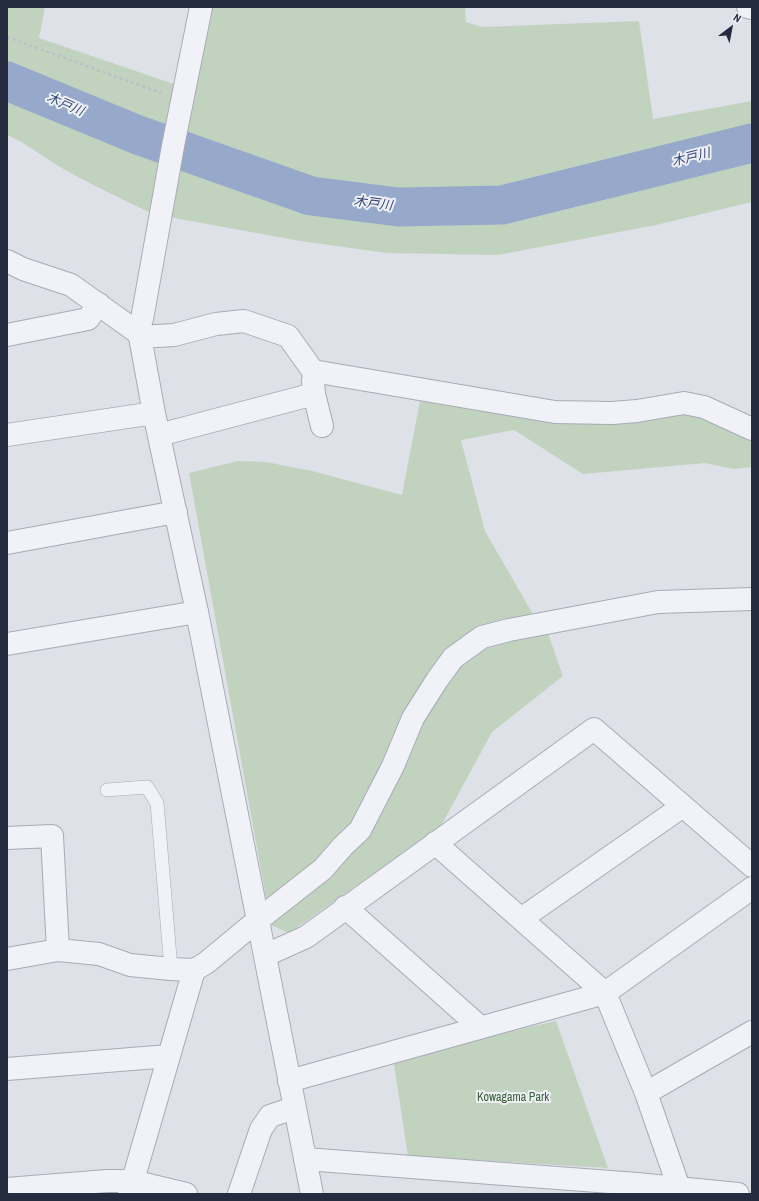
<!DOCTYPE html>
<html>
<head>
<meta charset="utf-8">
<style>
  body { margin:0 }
  #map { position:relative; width:759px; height:1201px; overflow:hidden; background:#dee1e8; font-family:"Archivo Narrow",sans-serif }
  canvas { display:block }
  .frame { position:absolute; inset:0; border:8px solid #262c40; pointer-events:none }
  .north { position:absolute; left:711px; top:8px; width:40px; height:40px; -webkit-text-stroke:3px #eef0f6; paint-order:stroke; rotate:32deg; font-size:11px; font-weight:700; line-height:16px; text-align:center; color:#262c40 }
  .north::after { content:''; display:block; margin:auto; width:14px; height:18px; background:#262c40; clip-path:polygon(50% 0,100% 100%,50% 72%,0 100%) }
</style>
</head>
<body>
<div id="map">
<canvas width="759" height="1201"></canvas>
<div class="frame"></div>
<div class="north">N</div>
</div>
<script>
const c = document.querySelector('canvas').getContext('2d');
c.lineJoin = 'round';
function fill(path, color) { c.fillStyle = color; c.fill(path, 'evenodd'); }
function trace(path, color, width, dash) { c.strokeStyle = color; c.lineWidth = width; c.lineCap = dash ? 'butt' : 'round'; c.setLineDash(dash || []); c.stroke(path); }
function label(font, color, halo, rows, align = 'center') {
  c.font = font + ' "Archivo Narrow","Noto Sans JP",sans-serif'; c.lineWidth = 4; c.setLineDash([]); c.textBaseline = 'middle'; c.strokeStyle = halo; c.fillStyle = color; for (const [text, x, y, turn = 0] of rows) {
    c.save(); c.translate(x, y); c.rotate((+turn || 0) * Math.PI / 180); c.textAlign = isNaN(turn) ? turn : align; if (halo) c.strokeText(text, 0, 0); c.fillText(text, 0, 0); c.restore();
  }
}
fill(new Path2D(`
  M7 7H45L39 38 177 85 167 127 7 67Z
  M205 7H465L466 22 482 27 639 21 653 119 752 101V129L639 164 511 193 417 199 324 188 181 142Z
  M7 93 100 134 161 155 153 214C121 199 90 184 60 167 42 156 26 143 7 135Z
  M752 150V202L656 225 498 255 387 253 300 241 169 217 182 167 287 203 383 220 466 217 543 212 639 178Z
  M420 401 556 419 685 407 752 434V467L734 469 705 463 583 474 514 430 461 440 485 531 535 618 547 631 563 676 492 732 441 826 289 933 271 925 189 473 238 461 266 462 312 471 402 495Z
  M556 1021 608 1168 408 1156 393 1058Z`), '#c1d3bf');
trace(new Path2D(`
  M7 81 138 135 311 196 398 207 502 205 752 143`), '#97a9cb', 39);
const service = new Path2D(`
  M107 790 147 787 157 803 171 969`);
const minor = new Path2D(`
  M748 7 752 8
  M7 261 23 269 71 285 137 332 140 337 154 413 197 612 7 644
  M137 332 142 319 173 146 201 7
  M7 335 88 319 99 304
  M140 337 174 335 216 324 244 321 288 336 313 371 555 412 612 413 637 411 684 403 704 407 752 429
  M313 380 314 394 322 426
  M7 435 154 413
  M159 435 314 394
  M7 543 176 512
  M7 838 52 836 58 950
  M435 843 605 993 646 1093 679 1188
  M345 907 480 1027
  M521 919 683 806
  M266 955 306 937 594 729 752 866
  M7 959 58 950 99 954 130 965 171 969 194 970 206 963 258 920 323 869 343 846 360 830 393 766 413 718 437 680 453 658 482 637 509 630 658 602 752 599
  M7 1069 169 1056
  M289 1081 605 993 752 888
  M646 1093 752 1032
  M305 1159 637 1184 738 1194
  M7 1189 107 1181H132L186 1194
  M129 1194 194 970
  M239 1194 261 1129 270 1116 294 1108`);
const tertiary = new Path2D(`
  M197 612 312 1194`);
trace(service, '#a7abb6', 14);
trace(minor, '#a7abb6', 24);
trace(tertiary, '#a7abb6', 24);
trace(new Path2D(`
  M7 37 161 93`), '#bcbfc7', 2.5, [3, 3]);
trace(service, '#f1f2f7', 13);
trace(minor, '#f1f2f7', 22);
trace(tertiary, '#f1f2f7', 22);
label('12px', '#355c33', '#eef0f6', [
  ["Kowagama Park",513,1098]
]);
label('italic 13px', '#2f4476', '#eef0f6', [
  ["木戸川",65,105,23],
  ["木戸川",691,158,-14],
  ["木戸川",373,204,7]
]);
</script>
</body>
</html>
